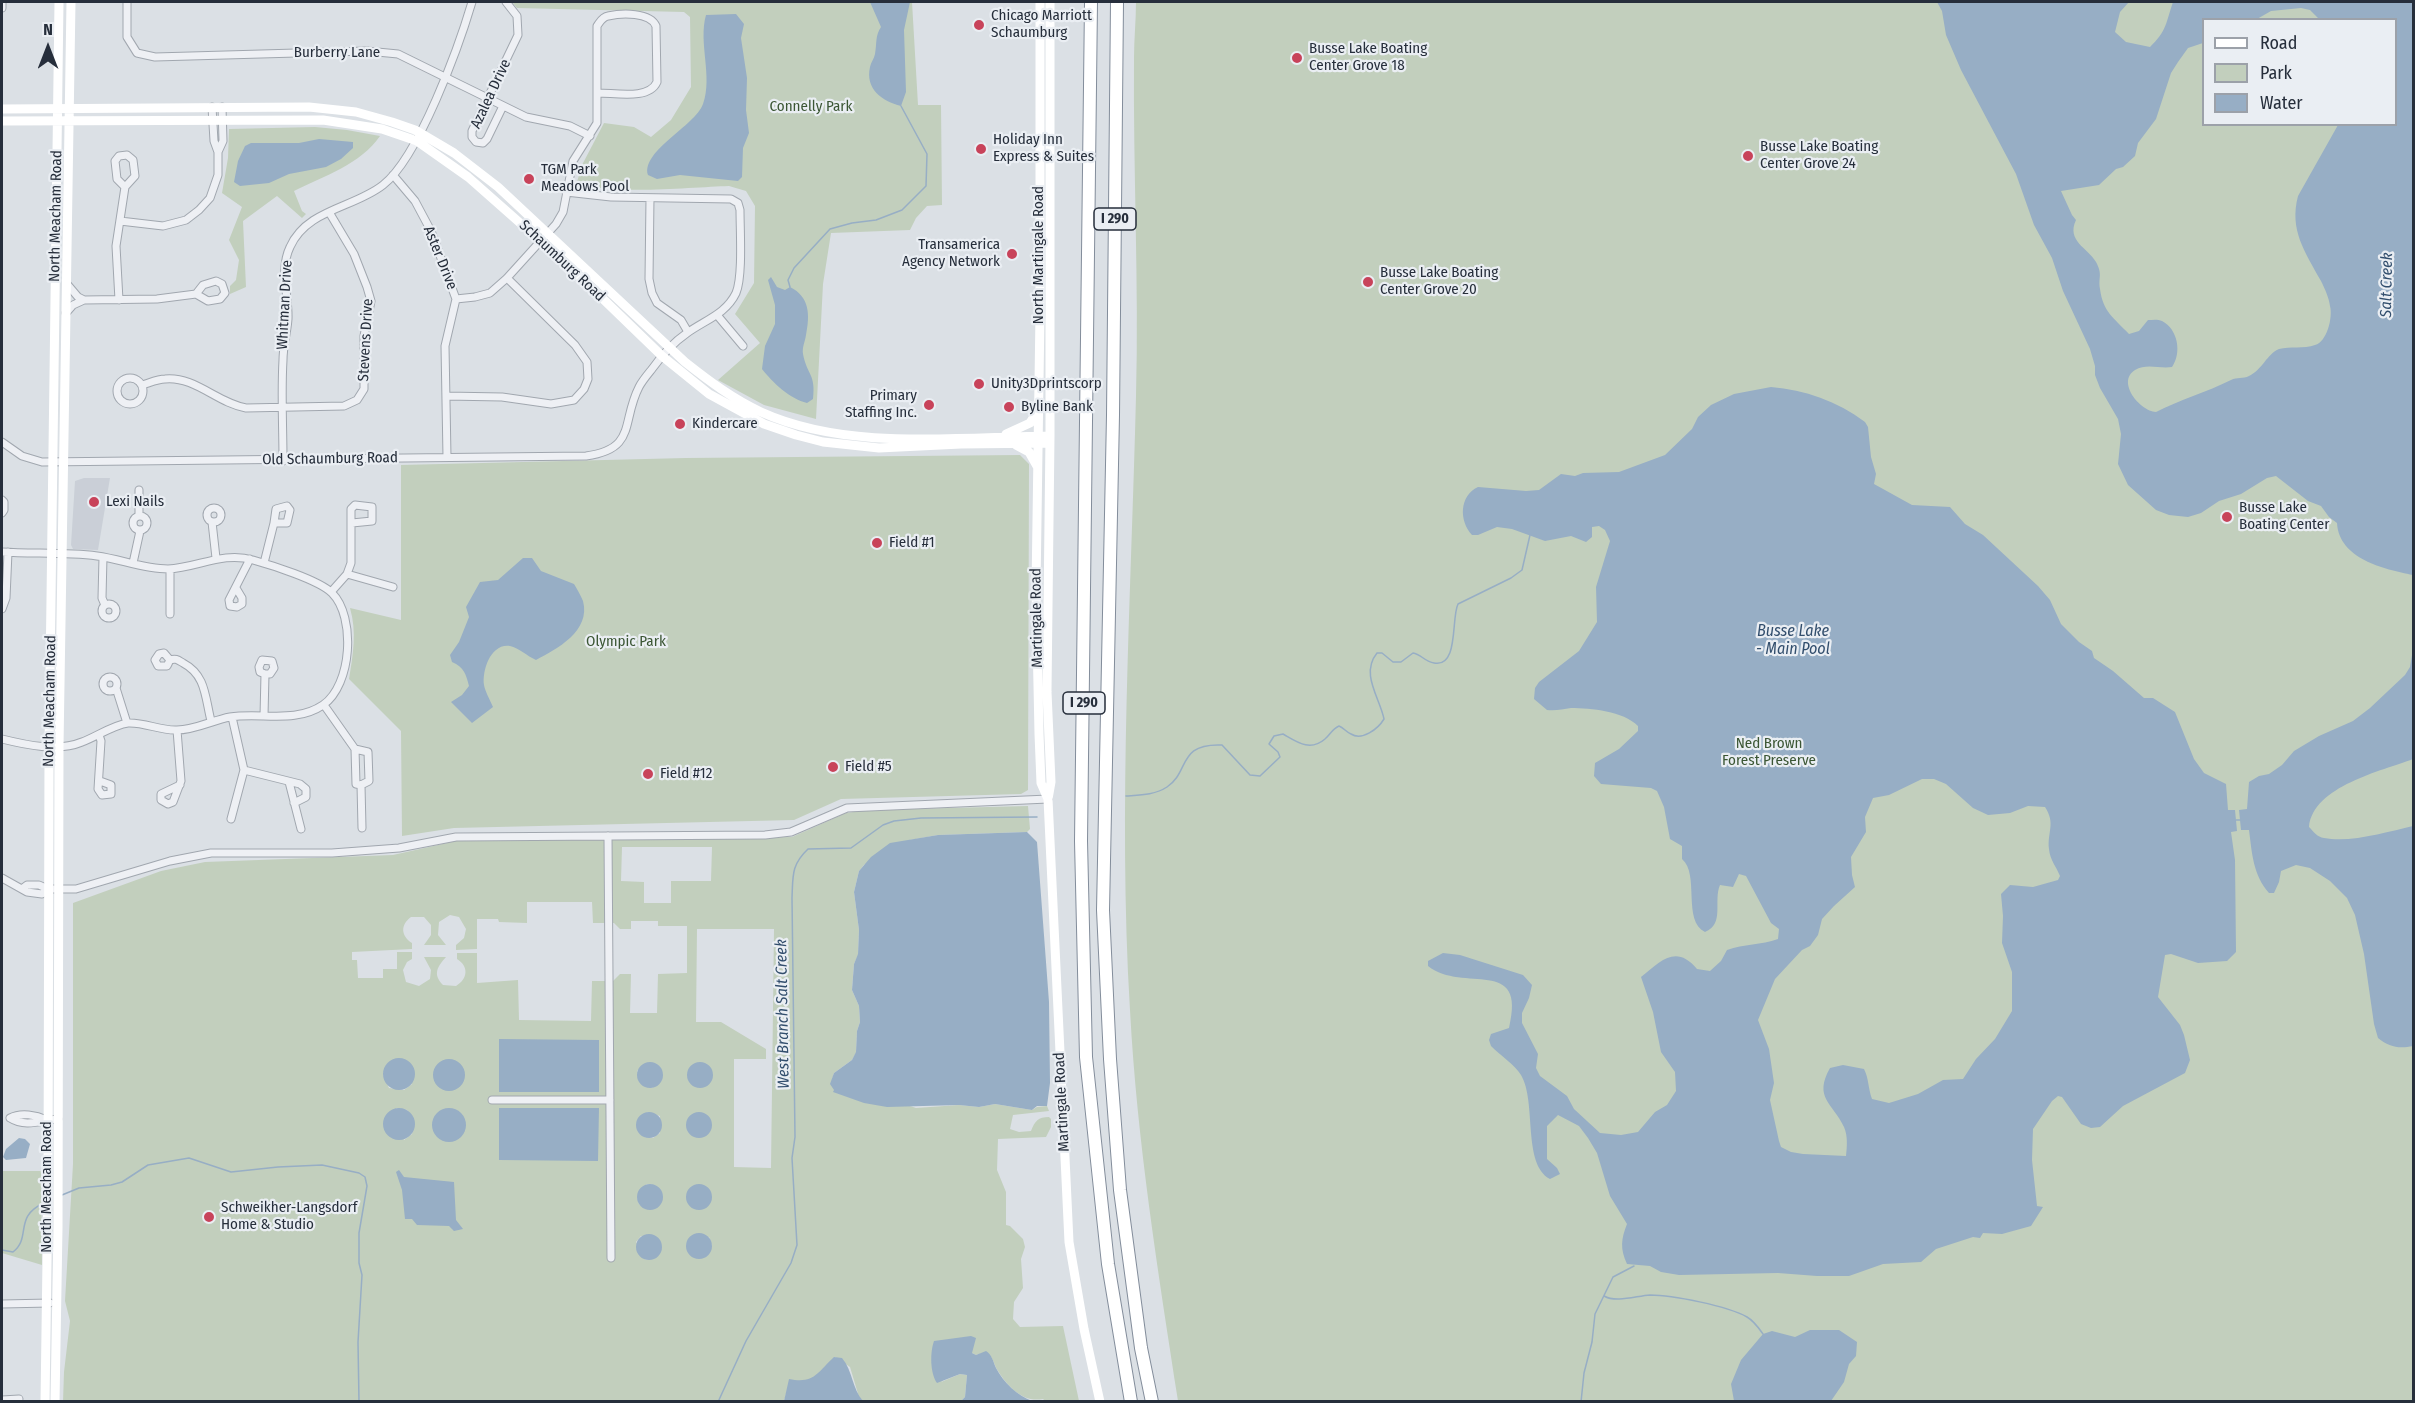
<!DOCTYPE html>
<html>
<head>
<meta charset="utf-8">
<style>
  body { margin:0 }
  #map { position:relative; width:2415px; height:1403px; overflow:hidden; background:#dbe0e5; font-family:"Fira Sans Condensed",sans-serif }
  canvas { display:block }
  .frame { position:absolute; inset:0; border:3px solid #262e3b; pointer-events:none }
  .legend { position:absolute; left:2202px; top:18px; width:195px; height:108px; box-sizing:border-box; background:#eaeef3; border:2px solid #9ca1a9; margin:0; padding:8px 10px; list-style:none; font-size:18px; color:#262e3b }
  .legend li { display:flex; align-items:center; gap:12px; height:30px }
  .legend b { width:30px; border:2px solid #9ca1a9 }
  .north { position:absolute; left:18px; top:18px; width:60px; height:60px; -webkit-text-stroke:4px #eaeef3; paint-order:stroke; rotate:0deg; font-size:16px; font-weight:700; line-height:24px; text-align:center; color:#262e3b }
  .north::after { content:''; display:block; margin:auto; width:21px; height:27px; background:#262e3b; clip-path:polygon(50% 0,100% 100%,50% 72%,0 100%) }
</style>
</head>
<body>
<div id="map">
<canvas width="2415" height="1403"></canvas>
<div class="frame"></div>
<ul class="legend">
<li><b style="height:8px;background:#fff"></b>Road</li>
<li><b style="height:16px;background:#c2cfbd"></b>Park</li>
<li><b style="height:16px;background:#97aec5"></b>Water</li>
</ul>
<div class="north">N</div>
</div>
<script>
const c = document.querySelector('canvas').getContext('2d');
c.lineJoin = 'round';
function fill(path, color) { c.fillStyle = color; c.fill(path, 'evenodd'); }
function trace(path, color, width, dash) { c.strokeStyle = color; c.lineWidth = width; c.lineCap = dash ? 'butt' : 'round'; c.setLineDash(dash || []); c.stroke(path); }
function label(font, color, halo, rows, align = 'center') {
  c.font = font + ' "Fira Sans Condensed",sans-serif'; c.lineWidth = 4.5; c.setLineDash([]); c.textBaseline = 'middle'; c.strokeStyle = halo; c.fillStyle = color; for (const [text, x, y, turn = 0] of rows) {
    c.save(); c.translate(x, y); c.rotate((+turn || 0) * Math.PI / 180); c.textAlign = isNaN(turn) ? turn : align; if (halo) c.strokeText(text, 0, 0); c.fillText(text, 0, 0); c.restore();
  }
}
fill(new Path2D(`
  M84 478H110L98 550 73 549 71 545 75 481Z`), '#cacfd7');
fill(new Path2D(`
  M512 2H912L918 105H941L942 205 927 206 916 218 910 230 831 233 823 284 816 419 764 405 718 380 760 343 735 314 754 283 755 206 746 191 729 186C693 187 606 196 577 182L582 165 604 123 634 127 651 137 671 120 691 87 690 17 684 12 517 8Z
  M1136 2H2413V1401H1178C1158 1271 1137 1142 1130 1010 1118 805 1131 601 1136 396 1139 284 1133 171 1134 58 1134 39 1136 20 1136 2ZM2204 20H2396V124H2204Z
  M315 127 347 130 380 136C361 164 324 176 294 191L302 211 306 214 302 218 277 196 243 221 246 287 230 294V286L236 280 239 260 229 240 242 207 222 193 228 158 229 129Z
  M1020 455 1029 464 1028 790 1021 794 841 799 794 820 454 828 402 836 401 731 349 679C353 655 357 632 350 608L401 620V465L686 458Z
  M1028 806 1030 829 1027 832 938 835 910 840 864 865 859 871 854 892 859 930 858 955 854 964 852 990 859 1006 860 1022 857 1031 856 1053 852 1060 834 1073 832 1080 916 1108 959 1105 979 1107 995 1104 1032 1110 1037 1107 1047 1106 1049 1111 1013 1115 1010 1129 1019 1132 1031 1131C1035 1121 1038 1117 1049 1117L1051 1119V1127L1046 1137 998 1139 997 1170 1006 1192V1225L1010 1226 1023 1239 1025 1247 1021 1259 1023 1288 1014 1302 1013 1319 1020 1327 1063 1326 1079 1401H1045L1043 1399C1023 1403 1008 1387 998 1371 994 1365 993 1356 986 1352L976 1355 972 1353 941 1382 960 1374 967 1375 965 1397 961 1401H863L859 1397 850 1367 835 1357 815 1378 788 1387 784 1401 63 1402 64 1372 70 1321 65 1301 73 1164V903L161 871 205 862 393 855 456 841 792 837 846 813 869 810ZM622 847H712L711 881H671V903H644V882L621 881ZM527 902H592L593 923H614L620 929H631V921H658V926H687V973L658 974 657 1013H630L631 974H620L613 981H592L591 1021 519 1020 518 980 477 983V953H457V959C469 966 468 979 456 986L443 985C432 974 438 966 446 957H424L431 970 430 979 419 986 406 982 403 970 407 962 412 959V952H397V969H383V978H358L357 960H352V952L412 949V943C401 936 400 925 411 917H424L431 925V935L424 945H446L438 935 439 922 450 915 459 917 466 929 464 938 456 945V950L477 949V919H498L499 922 527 923ZM697 929H774L771 1168 734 1167V1059H766V1049L721 1022H696ZM646 1063H654L660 1067 662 1080 652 1088 637 1071ZM387 1064 412 1084 404 1090 389 1088 383 1074ZM396 1108 407 1110 414 1119 412 1134 404 1140ZM647 1112 660 1116V1133L653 1138 645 1137 637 1129ZM647 1184C658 1184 663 1191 662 1201L654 1209H646L639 1204 637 1197ZM641 1236 662 1247 655 1258 646 1260 636 1242ZM709 1237 712 1246 707 1256C695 1262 685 1254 687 1241Z
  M2 1171H41L42 1265 2 1253Z`), '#c2cfbd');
fill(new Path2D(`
  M870 2H910L904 30 906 92 901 106C882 101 865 89 870 67 871 62 874 59 875 54 877 43 875 36 881 27Z
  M1937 2H2129L2120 12 2115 32 2126 42 2150 47C2167 31 2166 22 2173 2H2413V575C2384 569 2339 559 2337 523L2329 517 2321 506 2308 501 2276 476 2267 478 2241 494 2219 501 2201 513 2188 517 2169 515 2156 510 2128 485 2118 464 2121 434 2118 419 2100 388 2095 375V366L2090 349 2063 291 2052 258 2034 225 2016 174 1961 70 1946 35 1942 11ZM2301 8 2310 10 2319 19 2396 20V124L2338 125 2298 196C2289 230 2305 252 2321 281 2325 289 2329 298 2330 306 2333 317 2327 342 2315 345 2304 349 2290 346 2279 349 2267 354 2262 370 2249 376 2243 379 2237 377 2231 380 2207 392 2179 400 2156 412 2140 411 2116 382 2135 370 2147 363 2159 369 2172 367 2182 353 2178 329 2162 321 2158 319 2152 320 2148 320L2139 331 2129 334C2114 318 2103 312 2100 289 2098 277 2103 275 2096 262 2088 248 2066 241 2076 220L2072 215 2061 191 2099 185 2116 169 2123 167 2135 156 2138 143 2156 119 2171 73 2178 62 2188 48 2203 43 2204 20 2257 19 2271 11Z
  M736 14 744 24 741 38 747 78 746 110 749 133 743 148 742 177 738 181 680 175 657 179 648 175C641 151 695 126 703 104 713 76 698 43 706 15Z
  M319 139 353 142V148L341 159 326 167 289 174 269 183 240 186 234 182 238 161 245 146 251 143H299Z
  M771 277 777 287 785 290 790 287C810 297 810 315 806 335 805 342 802 347 803 354 807 375 816 374 813 399L807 403C790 399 772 382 762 369L765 346 775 324V305L768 280Z
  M1771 387C1805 390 1837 401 1865 422L1868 427 1871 457 1876 474 1874 484 1912 505 1950 507 1965 524 1983 535 2038 586 2050 600 2061 624 2079 642 2092 651 2094 658 2113 671 2144 698H2153L2175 712 2194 759 2204 773 2226 784 2228 810H2235L2237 831 2231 832 2235 860 2236 952 2227 961 2198 963 2171 954 2165 955 2158 997 2180 1025 2184 1035 2190 1060 2185 1073 2123 1106 2100 1127 2091 1128 2081 1124 2062 1097 2058 1096 2052 1101 2033 1129 2032 1160 2037 1206 2043 1207 2031 1226 2002 1234 1983 1233 1980 1238 1973 1237 1936 1249 1921 1262 1883 1264 1849 1276H1817L1778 1273 1679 1275 1661 1272 1650 1266 1627 1264C1620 1249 1621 1239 1627 1224L1610 1196 1597 1153 1588 1138 1579 1126 1558 1115 1547 1126V1159L1557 1168 1560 1174 1550 1179C1522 1164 1537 1102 1521 1075 1515 1065 1500 1055 1491 1046L1489 1040 1491 1034 1509 1028C1527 955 1463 994 1428 966V961L1443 953 1460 955 1523 975 1532 985 1529 998 1522 1013V1023L1538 1054 1536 1068 1540 1076 1567 1096 1574 1109 1600 1133 1621 1135 1638 1132 1655 1112 1667 1105 1676 1091 1675 1072 1661 1052 1653 1012 1641 977C1661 961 1676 944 1697 969L1710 971 1721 961 1727 950C1744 944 1761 945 1778 939L1779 929 1771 923 1746 876 1739 874 1733 887 1720 885C1713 901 1725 924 1705 932 1682 921 1700 874 1682 859V846L1670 839 1664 807 1657 791 1651 788 1601 784 1594 776 1595 763 1619 749 1638 731V726C1623 711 1591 708 1571 708 1563 709 1556 711 1547 710L1534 699 1535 688 1539 682 1579 651 1597 622 1596 587 1610 541 1605 530 1599 526 1592 527V537L1586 542 1571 536 1545 541 1512 529 1497 527 1478 535H1472C1459 521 1459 496 1478 487L1526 491 1539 490 1561 474 1575 476 1583 473 1619 472 1665 455 1692 429 1698 417 1711 405 1734 394ZM1922 779H1934L1946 784 1973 808 1988 815 2010 813 2028 806 2045 807C2056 824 2047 832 2049 849 2050 860 2056 866 2060 876L2058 880 2033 887 2010 885 2001 894 2003 916 2002 943 2012 972V1011L1995 1039 1976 1059 1963 1079 1943 1080 1918 1094 1889 1103 1872 1099C1868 1088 1869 1079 1864 1069L1843 1065 1830 1068C1813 1098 1833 1103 1844 1127 1848 1136 1847 1147 1846 1156L1803 1154 1791 1152 1781 1147 1779 1141 1770 1100 1774 1083 1769 1049 1758 1020 1775 979 1802 950 1810 946 1818 935 1822 919 1834 906 1855 887 1852 875 1851 857 1866 832 1865 817 1873 798 1889 795Z
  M523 558H532L541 571 574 584C577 589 581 596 583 601 591 631 557 649 536 660 527 656 519 648 510 646 491 643 482 670 484 685 485 691 490 700 493 707L472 723 451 702 462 695 469 686C466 674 464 667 452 662L450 655 459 642 469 617 466 607 480 582 498 580Z
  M2413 649V759C2382 771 2313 786 2309 827 2314 832 2317 837 2324 838 2351 843 2387 832 2413 826V1046C2399 1049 2389 1047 2378 1038L2374 1024 2364 954 2355 915 2347 898 2330 881 2310 868 2296 865 2281 871 2279 882 2274 893H2269C2253 875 2252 853 2249 830H2241L2239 810 2247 809 2249 782 2259 776 2269 774 2282 765 2294 751 2319 736 2353 721 2370 708 2405 675 2410 667Z
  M1027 832 1037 842 1049 1002 1050 1083 1047 1106H1037L1032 1110 995 1104 979 1107 959 1105 887 1107 864 1103 833 1092 834 1090 830 1084 834 1073 852 1060 856 1052 857 1031 860 1022 859 1006 852 990 854 964 858 954 859 930 854 892 859 871 871 857 890 843 938 835Z
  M499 1039 599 1040V1092H499Z
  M383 1074a16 16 0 1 1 32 0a16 16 0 1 1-32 0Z
  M433 1075a16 16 0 1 1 32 0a16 16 0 1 1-32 0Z
  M687 1075a13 13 0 1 1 26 0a13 13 0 1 1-26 0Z
  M637 1075a13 13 0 1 1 26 0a13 13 0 1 1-26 0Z
  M383 1124a16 16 0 1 1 32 0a16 16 0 1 1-32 0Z
  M499 1108H599L598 1161 499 1160Z
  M432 1125a17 17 0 1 1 34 0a17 17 0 1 1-34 0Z
  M636 1125a13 13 0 1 1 26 0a13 13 0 1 1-26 0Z
  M686 1125a13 13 0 1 1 26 0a13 13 0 1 1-26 0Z
  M19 1138 25 1139 30 1144 26 1158 6 1160 3 1157 6 1149Z
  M399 1170 404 1177 454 1182 456 1220 463 1229 454 1231 449 1226 417 1225 412 1219H405L402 1190 396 1172Z
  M686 1197a13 13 0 1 1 26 0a13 13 0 1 1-26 0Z
  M637 1197a13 13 0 1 1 26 0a13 13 0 1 1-26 0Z
  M686 1246a13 13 0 1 1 26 0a13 13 0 1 1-26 0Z
  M636 1247a13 13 0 1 1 26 0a13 13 0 1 1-26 0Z
  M1810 1330H1839L1857 1342 1856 1356 1849 1364 1844 1382 1831 1401H1734L1731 1384 1741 1360 1763 1334 1772 1331 1795 1337Z
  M971 1336 976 1338 972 1353 976 1355 986 1351C992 1355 993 1361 996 1368 1004 1383 1017 1395 1032 1401H961L965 1397 967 1375 960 1374 937 1383C930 1373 930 1352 934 1341Z
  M834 1357 842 1358C853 1371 852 1389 863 1401H784L789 1379C814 1384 817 1373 834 1357Z`), '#97aec5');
trace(new Path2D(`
  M790 287 788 280 794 268 830 229 852 223 876 220 902 210 926 186 927 154 901 106
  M1126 796C1139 795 1155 795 1167 787 1190 772 1177 743 1222 745L1250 775 1260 776 1280 757 1278 752 1269 744 1274 736 1283 734C1297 742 1310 752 1325 739 1330 735 1332 729 1339 726 1344 728 1346 732 1351 734 1362 741 1378 729 1384 719 1380 698 1360 674 1377 653H1382L1393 662H1401L1413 653C1421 654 1425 662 1434 663 1459 668 1451 618 1458 604L1511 578 1522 570 1530 535
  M2236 820H2240
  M62 1195 79 1188 111 1185 122 1182 148 1165 189 1158 231 1172 278 1167 322 1165 359 1173 365 1177 367 1186 359 1233V1263L362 1275 358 1342 359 1402
  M2 1250 13 1252C32 1237 13 1217 44 1203
  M1604 1296C1616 1303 1636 1296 1650 1295 1672 1295 1728 1306 1747 1317 1754 1321 1758 1327 1763 1334
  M718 1402 746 1341 791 1263 797 1245 792 1158 795 1137 792 898C793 876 791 865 808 849L851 848 883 825 894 821 921 818 1037 817
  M1581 1402 1584 1373 1592 1342 1595 1314 1613 1277 1634 1266`), '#97aec5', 1.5);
const street = new Path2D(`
  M127 2V37L137 53 155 57 367 51 398 54 526 117 570 126 590 136
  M2 8V2
  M503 106 487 139 483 143 476 142 472 137V131L518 35 517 16 506 2
  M212 107 214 141 218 152
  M127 155 133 160 135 176 125 187 117 179 115 161 119 156Z
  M393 175 415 201 431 231 456 299 445 346 447 457
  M650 198 649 279 652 293 657 303 681 320 688 332
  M120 221 163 226 186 220 199 210 210 198 218 175V152L223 141 222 107
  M67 284 78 297 84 300
  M456 299 475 297 490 293 507 278 556 224 563 212 573 161 597 123V26C600 22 602 17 608 16 622 13 650 12 656 26L657 82C649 100 616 93 598 93
  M119 300 116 246 125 187
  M66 313 73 305 84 300 157 299 196 294 208 301 220 299 225 293 222 284 216 281 203 285 196 294
  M717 315 743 346
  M117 391a13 13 0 1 1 26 0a13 13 0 1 1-26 0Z
  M142 385C149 383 158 379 165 379 195 376 217 403 246 408L344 406 357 400 364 389V336L371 301 367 287 354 254 329 212
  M446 396 502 397 551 404 574 400 584 389 588 379 587 362 575 345 507 278
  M2 442 22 456 42 462 586 456C637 449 621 422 639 387 642 381 648 374 652 369 662 355 674 342 687 333 705 320 726 314 736 293 743 276 740 231 740 210L738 203 731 199 611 197 566 192
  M283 461C283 427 281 394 283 360 283 346 287 333 288 319 289 295 279 270 290 247 307 209 354 208 383 185 419 157 459 46 472 2
  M139 490V516
  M2 500 4 502V510L2 513
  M207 515a7 7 0 1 1 14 0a7 7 0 1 1-14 0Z
  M133 523a7 7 0 1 1 14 0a7 7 0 1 1-14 0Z
  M212 522 216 558
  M2 552C33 554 65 552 97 556 120 559 144 569 168 569 197 568 223 551 253 560 271 565 319 580 332 593 356 617 352 685 323 705 295 724 261 712 230 717 213 720 195 730 177 730 161 731 144 722 128 723 113 725 96 737 82 742 58 752 26 745 2 739
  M103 557 102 598 105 605
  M133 563 140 531
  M264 563 274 523H287L290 510 287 506 276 509 274 523
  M347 574 393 587
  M236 588 242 598V604L237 607 230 606 229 600 250 559
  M331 592 347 574 351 563V509L355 505 372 507V521L352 523
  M102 611a7 7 0 1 1 14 0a7 7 0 1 1-14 0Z
  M2 609 6 598 8 552
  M170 614V569
  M170 660 167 666H158L155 660 159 654 164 653 170 660C176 658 178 660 183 663 206 675 205 697 211 721
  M103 684a7 7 0 1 1 14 0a7 7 0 1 1-14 0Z
  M116 688 127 723
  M324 705 355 749 356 784 361 785 369 781 368 752 355 749
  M264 716 265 674 260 672 259 667 262 660 272 661 274 668 270 674H265
  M177 730 181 781 173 802 168 804 161 800V794L180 785
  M99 735 101 741 98 789 102 795 111 794V785L100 781
  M244 770 300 784 306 789V797L294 803
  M289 782 301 829
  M361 785 362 828
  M231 819 244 770 232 717
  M608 836 611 1258
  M2 878 27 892 42 894 48 889
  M23 888 27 885H39L48 889H76L170 861 211 853H332L399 848 456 837 765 835 791 832 847 808 1048 799
  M492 1100H610
  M47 1120C36 1115 21 1112 10 1118 26 1128 42 1120 58 1119
  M2 1304 50 1303
  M2 1400 19 1399`);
const highway = new Path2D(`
  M1091 2 1081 841 1086 1057 1108 1264 1131 1402
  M1117 2 1113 415 1103 910 1110 1059 1120 1190 1141 1348 1152 1402`);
trace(street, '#a1a7af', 9);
trace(highway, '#838d9b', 14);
trace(street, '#eef0f4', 7);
trace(new Path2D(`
  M1040 2V313L1036 589 1039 734 1041 783 1048 799
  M1050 2V436L1047 692 1051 782 1048 799 1069 1242 1084 1329 1100 1402
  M2 109 309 107 356 112 392 122 415 130 454 153 498 187 685 362C709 381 733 399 761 412 847 451 957 437 1050 436
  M2 121 323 120 382 129 417 141 468 177 571 268 662 356 709 394 764 424 796 435 823 442 879 448 961 444 1050 443
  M1006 434 1030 423 1037 412
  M1016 445 1029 452 1037 466
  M45 1402 48 1189 49 747 59 2
  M55 1402 58 1228 59 746 71 2`), '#fff', 9);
trace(highway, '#fff', 12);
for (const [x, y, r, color] of [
  [979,25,6,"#c8435a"],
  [1297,58,6,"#c8435a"],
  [981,149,6,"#c8435a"],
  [1748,156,6,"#c8435a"],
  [529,179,6,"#c8435a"],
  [1012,254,6,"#c8435a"],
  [1368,282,6,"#c8435a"],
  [979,384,6,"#c8435a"],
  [929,405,6,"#c8435a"],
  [1009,407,6,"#c8435a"],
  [680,424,6,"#c8435a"],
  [94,502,6,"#c8435a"],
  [2227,517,6,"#c8435a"],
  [877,543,6,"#c8435a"],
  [833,767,6,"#c8435a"],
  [648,774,6,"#c8435a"],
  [209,1217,6,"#c8435a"]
]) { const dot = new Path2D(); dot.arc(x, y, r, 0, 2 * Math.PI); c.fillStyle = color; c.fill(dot); trace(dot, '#eaeef3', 2); }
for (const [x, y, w] of [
  [1115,219,42],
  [1084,703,42]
]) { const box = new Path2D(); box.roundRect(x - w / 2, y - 11, w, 22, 4.5); c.fillStyle = '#eaeef3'; c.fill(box); trace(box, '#262e3b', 1.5); }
label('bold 14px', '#262e3b', null, [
  ["I 290",1115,219],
  ["I 290",1084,703]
]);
label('15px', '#262e3b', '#eaeef3', [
  ["Chicago Marriott",991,16],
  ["Schaumburg",991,33],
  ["Busse Lake Boating",1309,49],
  ["Center Grove 18",1309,66],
  ["Holiday Inn",993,140],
  ["Express & Suites",993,157],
  ["Busse Lake Boating",1760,147],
  ["Center Grove 24",1760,164],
  ["TGM Park",541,170],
  ["Meadows Pool",541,187],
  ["Transamerica",1000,245,"right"],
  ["Agency Network",1000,262,"right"],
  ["Busse Lake Boating",1380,273],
  ["Center Grove 20",1380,290],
  ["Unity3Dprintscorp",991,384],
  ["Primary",917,396,"right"],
  ["Staffing Inc.",917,413,"right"],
  ["Byline Bank",1021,407],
  ["Kindercare",692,424],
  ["Lexi Nails",106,502],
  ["Busse Lake",2239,508],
  ["Boating Center",2239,525],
  ["Field #1",889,543],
  ["Field #5",845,767],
  ["Field #12",660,774],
  ["Schweikher-Langsdorf",221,1208],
  ["Home & Studio",221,1225]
], 'left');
label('15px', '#262e3b', '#eaeef3', [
  ["Burberry Lane",337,53],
  ["Azalea Drive",491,94,-65],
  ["North Meacham Road",56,216,-89],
  ["North Martingale Road",1039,255,-90],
  ["Aster Drive",440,258,68],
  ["Schaumburg Road",562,261,43],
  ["Whitman Drive",285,305,-87],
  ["Stevens Drive",366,340,-87],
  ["Old Schaumburg Road",330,459,-1],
  ["Martingale Road",1037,618,-91],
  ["North Meacham Road",50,701,-89],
  ["Martingale Road",1062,1102,-93],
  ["North Meacham Road",47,1187,-90]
]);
label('15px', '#3b5634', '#eaeef3', [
  ["Connelly Park",811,107],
  ["Olympic Park",626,642],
  ["Ned Brown",1769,744],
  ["Forest Preserve",1769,761]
]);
label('italic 16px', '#324e6d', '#eaeef3', [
  ["Salt Creek",2387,285,-89],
  ["Busse Lake",1793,632],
  ["- Main Pool",1793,650],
  ["West Branch Salt Creek",783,1014,-91]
]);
</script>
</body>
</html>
